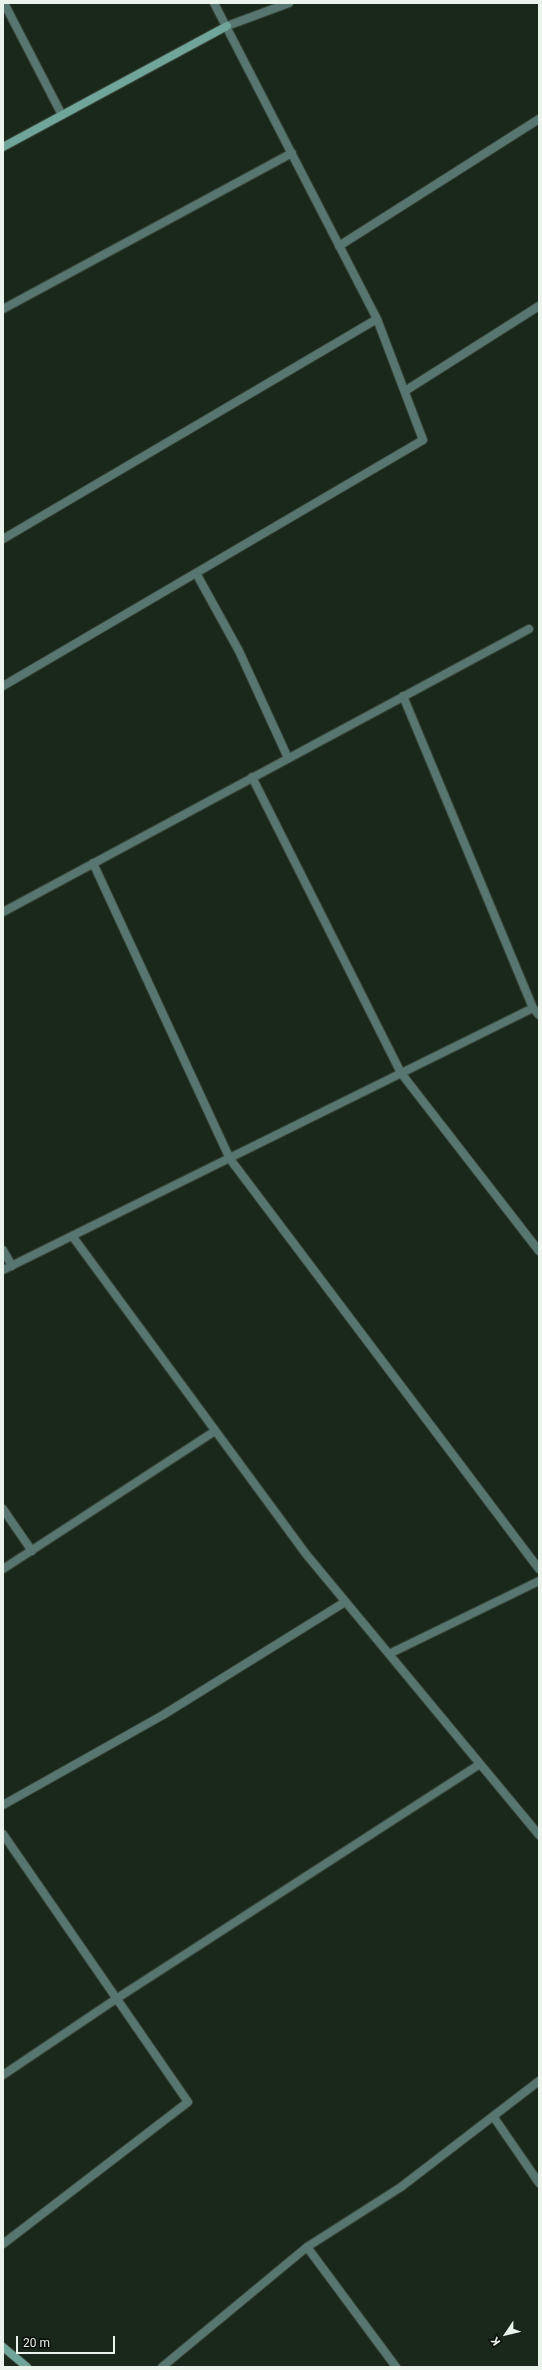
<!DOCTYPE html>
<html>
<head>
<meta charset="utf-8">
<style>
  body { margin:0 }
  #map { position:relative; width:542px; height:2370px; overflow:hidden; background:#1a271b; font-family:Roboto,sans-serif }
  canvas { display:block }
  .frame { position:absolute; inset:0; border:4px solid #ebf4ec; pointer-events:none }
  .north { position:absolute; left:486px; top:2314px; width:40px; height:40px; -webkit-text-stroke:3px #090e09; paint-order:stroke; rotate:235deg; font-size:11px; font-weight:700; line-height:16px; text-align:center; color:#ebf4ec }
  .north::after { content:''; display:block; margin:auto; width:14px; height:18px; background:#ebf4ec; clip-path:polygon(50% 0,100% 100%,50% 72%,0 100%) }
  .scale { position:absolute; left:16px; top:2336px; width:99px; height:18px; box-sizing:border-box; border:2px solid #ebf4ec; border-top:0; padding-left:5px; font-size:12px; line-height:14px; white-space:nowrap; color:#ebf4ec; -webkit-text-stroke:3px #090e09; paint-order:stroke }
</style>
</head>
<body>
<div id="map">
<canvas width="542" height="2370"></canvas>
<div class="frame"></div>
<div class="north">K</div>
<div class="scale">20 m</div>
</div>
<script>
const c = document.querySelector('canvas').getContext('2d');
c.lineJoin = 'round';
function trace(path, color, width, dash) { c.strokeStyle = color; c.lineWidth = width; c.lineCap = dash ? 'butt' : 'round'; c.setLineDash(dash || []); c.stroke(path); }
const minor = new Path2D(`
  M4 3 62 115
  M227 26 289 3
  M339 246 539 119
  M3 309 292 153
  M405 391 539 306
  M3 539 377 319
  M196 573 239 651 288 758
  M3 686 423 440 377 319 214 3
  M403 696 533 1008 539 1015
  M252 777 401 1073 539 1251
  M93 863 230 1159 539 1569
  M3 912 529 629
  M73 1237 306 1554 539 1835
  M3 1250 12 1266
  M3 1270 533 1008
  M3 1509 32 1551
  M3 1569 215 1431
  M389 1654 539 1581
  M3 1805 163 1715 345 1602
  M3 1834 188 2102 3 2244
  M3 2075 116 1999 480 1764
  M493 2116 539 2183
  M307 2247 396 2367
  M162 2367 307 2247 401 2187 539 2081`);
const secondary = new Path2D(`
  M3 147 227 26
  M3 2347 27 2367`);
trace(minor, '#374438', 10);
trace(secondary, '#374438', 10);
trace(minor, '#56766f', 8);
trace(secondary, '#70a59a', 8);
</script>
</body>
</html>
